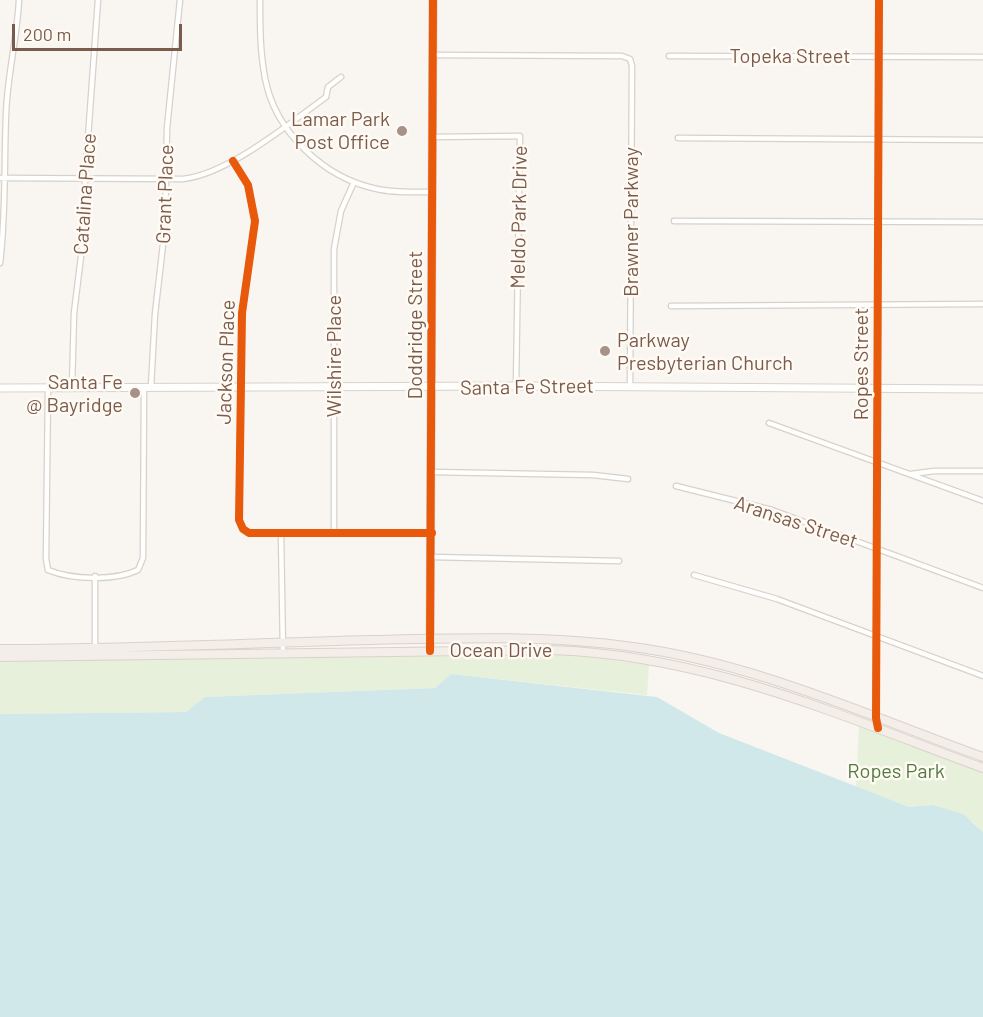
<!DOCTYPE html>
<html>
<head>
<meta charset="utf-8">
<style>
  body { margin:0 }
  #map { position:relative; width:983px; height:1017px; overflow:hidden; background:#f9f5f0; font-family:Barlow,sans-serif }
  canvas { display:block }
  .scale { position:absolute; left:12px; top:24px; width:170px; height:27px; box-sizing:border-box; border:3px solid #7a5c4d; border-top:0; padding-left:8px; font-size:18px; line-height:21px; white-space:nowrap; color:#7a5c4d; -webkit-text-stroke:4px #fffaf3; paint-order:stroke }
</style>
</head>
<body>
<div id="map">
<canvas width="983" height="1017"></canvas>
<div class="scale">200 m</div>
</div>
<script>
const c = document.querySelector('canvas').getContext('2d');
c.lineJoin = 'round';
function fill(path, color) { c.fillStyle = color; c.fill(path, 'evenodd'); }
function trace(path, color, width, dash) { c.strokeStyle = color; c.lineWidth = width; c.lineCap = dash ? 'butt' : 'round'; c.setLineDash(dash || []); c.stroke(path); }
function label(font, color, halo, rows, align = 'center') {
  c.font = font + ' Barlow,sans-serif'; c.lineWidth = 5; c.setLineDash([]); c.textBaseline = 'middle'; c.strokeStyle = halo; c.fillStyle = color; for (const [text, x, y, turn = 0] of rows) {
    c.save(); c.translate(x, y); c.rotate((+turn || 0) * Math.PI / 180); c.textAlign = isNaN(turn) ? turn : align; if (halo) c.strokeText(text, 0, 0); c.fillText(text, 0, 0); c.restore();
  }
}
fill(new Path2D(`
  M571 655 649 665 647 695 451 674 435 688 205 697 186 712 0 714V661Z
  M859 726 983 772V832L973 822 933 805 909 807 856 787Z`), '#e7f0db');
fill(new Path2D(`
  M451 674 657 697 719 733 909 807 933 805 963 814 983 832V1017H0V714L186 712 205 697 435 688Z`), '#d0e8ea');
const street = new Path2D(`
  M260 0C260 26 260 52 265 78 275 132 324 178 377 189 394 193 414 192 432 192
  M433 55 622 56 630 59 632 66 630 386
  M669 56 983 57
  M432 137 520 136 516 386
  M678 138 983 140
  M233 161 248 185 255 221 242 313 239 520 243 529 249 533H431
  M0 178 183 179C228 174 289 124 326 97L328 87 341 77
  M674 221 983 222
  M0 263C6 214 4 165 6 115 7 77 17 39 19 0
  M671 306 983 304
  M48 387 46 559 48 570C72 580 115 581 138 570L143 558 144 387
  M72 387 74 313 85 224V179L98 0
  M151 387 155 314 165 227 167 128 180 0
  M769 423 983 501
  M432 472 593 475 628 479
  M911 474 934 471H983
  M676 486 772 510 983 588
  M281 533 283 653
  M334 533V249L341 211 354 182
  M431 557 619 561
  M694 575 777 599 983 676
  M95 648V576
  M878 728 876 718 879 0`);
const secondary = new Path2D(`
  M0 388 516 386 983 389
  M430 651 433 0`);
const primary = new Path2D(`
  M0 649C124 649 248 643 372 640 459 638 547 635 633 647 754 663 869 716 983 757
  M0 657 551 650C708 655 838 715 983 768`);
trace(street, '#d7d1cb', 7);
trace(secondary, '#d9d2cb', 9);
trace(primary, '#dad1cc', 10);
trace(street, '#fefefd', 4.5);
trace(secondary, '#fefefd', 7);
trace(primary, '#f3eee8', 8);
trace(new Path2D(`
  M233 161 248 185 255 221 242 313 239 520 243 529 249 533H432
  M430 651 433 0
  M878 728 876 718 879 0`), '#e8590c', 8);
for (const [x, y, r, color] of [
  [402,131,6,"#a69286"],
  [605,351,6,"#a69286"],
  [135,393,6,"#a69286"]
]) { const dot = new Path2D(); dot.arc(x, y, r, 0, 2 * Math.PI); c.fillStyle = color; c.fill(dot); trace(dot, '#fffaf3', 2); }
label('20px', '#7a5c4d', '#fffaf3', [
  ["Topeka Street",790,56],
  ["Catalina Place",85,194,-86],
  ["Grant Place",165,194,-88],
  ["Meldo Park Drive",519,217,-89],
  ["Brawner Parkway",631,222,-90],
  ["Doddridge Street",415,325,-90],
  ["Wilshire Place",334,356,-90],
  ["Jackson Place",226,362,-88],
  ["Ropes Street",861,364,-90],
  ["Santa Fe Street",527,387,-1],
  ["Aransas Street",796,522,18],
  ["Ocean Drive",501,650]
]);
label('20px', '#7a5c4d', '#fffaf3', [
  ["Lamar Park",390,119],
  ["Post Office",390,142],
  ["Parkway",617,340,"left"],
  ["Presbyterian Church",617,363,"left"],
  ["Santa Fe",123,382],
  ["@ Bayridge",123,405]
], 'right');
label('20px', '#537a41', '#fffaf3', [
  ["Ropes Park",896,771]
]);
</script>
</body>
</html>
